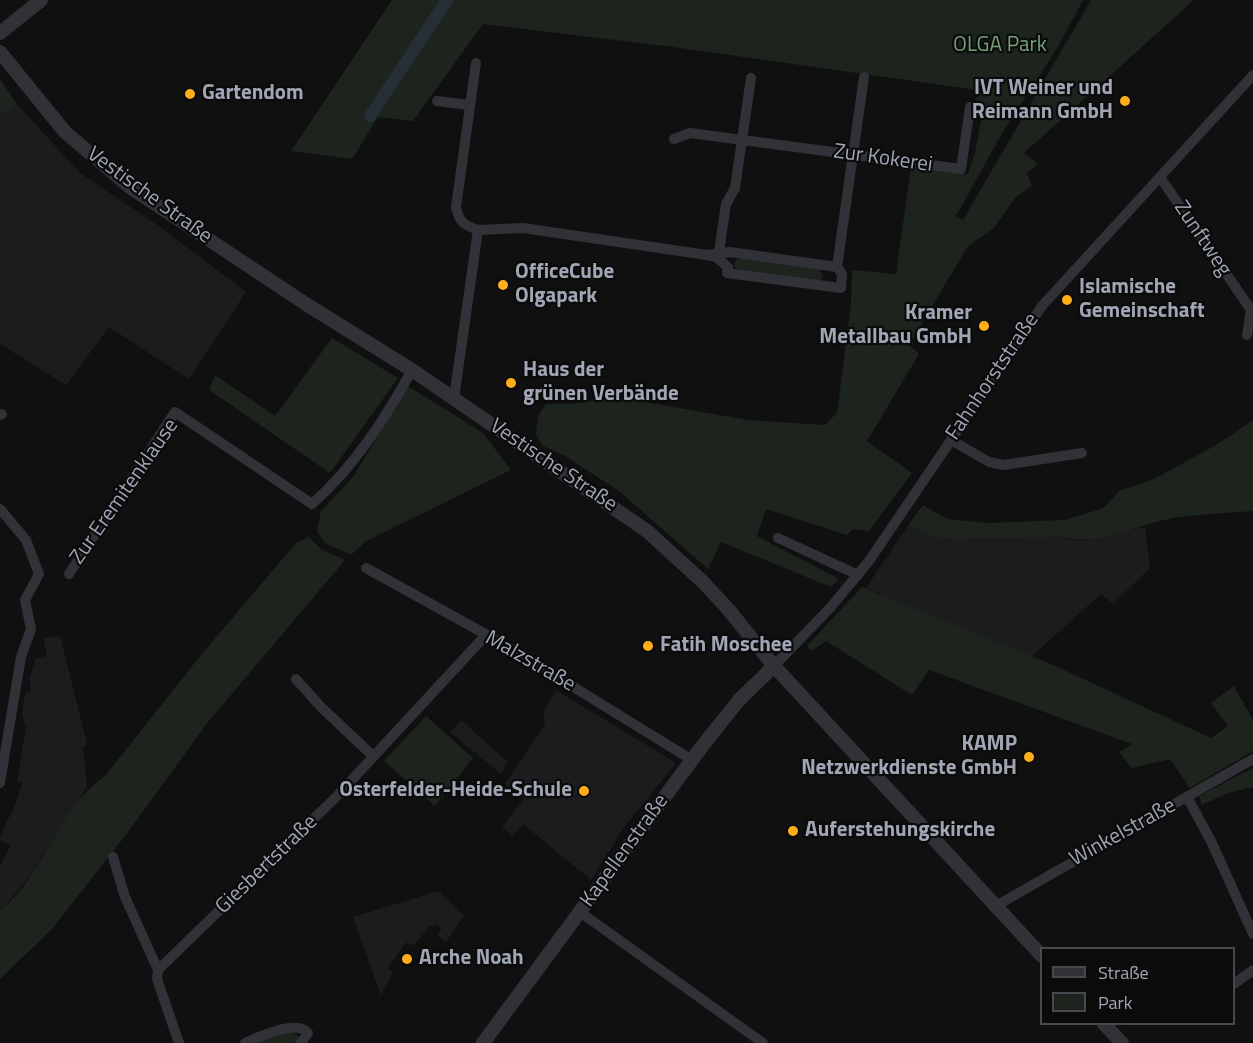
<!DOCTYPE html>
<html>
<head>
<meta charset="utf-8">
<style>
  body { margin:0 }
  #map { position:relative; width:1253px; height:1043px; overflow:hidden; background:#101011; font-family:"Titillium Web",sans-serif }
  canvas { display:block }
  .legend { position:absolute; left:1040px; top:947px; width:195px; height:78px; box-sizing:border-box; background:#0b0b0c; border:2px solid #47494f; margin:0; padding:8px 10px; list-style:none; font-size:18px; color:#a0a6b4 }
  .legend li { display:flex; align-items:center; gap:12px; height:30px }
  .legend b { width:30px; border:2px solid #47494f }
</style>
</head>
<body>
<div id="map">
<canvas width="1253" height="1043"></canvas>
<ul class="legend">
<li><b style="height:8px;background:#313237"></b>Straße</li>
<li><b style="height:16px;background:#1c241d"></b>Park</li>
</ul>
</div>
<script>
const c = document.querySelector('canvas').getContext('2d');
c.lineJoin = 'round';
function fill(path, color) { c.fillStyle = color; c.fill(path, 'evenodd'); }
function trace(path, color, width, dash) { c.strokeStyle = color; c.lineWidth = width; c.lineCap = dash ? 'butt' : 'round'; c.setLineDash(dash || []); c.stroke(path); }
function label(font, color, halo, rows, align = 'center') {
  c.font = font + ' "Titillium Web",sans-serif'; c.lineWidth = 4.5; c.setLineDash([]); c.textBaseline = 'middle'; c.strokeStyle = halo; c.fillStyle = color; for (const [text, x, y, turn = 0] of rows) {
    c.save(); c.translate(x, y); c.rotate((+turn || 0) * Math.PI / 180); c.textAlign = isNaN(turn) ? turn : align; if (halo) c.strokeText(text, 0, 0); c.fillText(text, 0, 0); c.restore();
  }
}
fill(new Path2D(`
  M17 104 80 173 159 226 246 292 189 379 109 327 66 385 0 344V116Z
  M909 524 924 535 1064 537 1081 541 1145 527 1150 568 1113 604 1101 594 1030 658 866 588Z
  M60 636 87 744 83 747 87 787 31 875 2 910 0 909V866L11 845 0 841V836L16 803 22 783 17 782 26 727 22 715 25 693 30 692V678L36 658 47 656 43 638Z
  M556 690 676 763 625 826 591 880 523 824 512 836 502 827 524 798 505 784 545 724 543 712Z
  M461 720 508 762 501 774 450 732Z
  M438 891 464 916 446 942 437 935 442 928 436 924 433 927 430 926 413 946 407 942 388 968 393 972 381 996 353 917Z`), '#1c1c1e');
fill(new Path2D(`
  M392 0H1083L1058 47 1004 130 956 216 963 220 1091 0H1194L1024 153 1038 164 1027 173 1032 186 1016 197 993 229 968 246 909 345 919 354 867 441 912 473 869 531 853 529 847 535 766 509 757 536 839 579 831 587 721 542 708 569 619 491 565 456 543 446 536 435 538 416 546 404H573L616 397 748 420 825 425 837 413 851 304 852 270 896 274 911 167 968 174 975 153 983 111 976 105 977 90 673 47 483 24 413 121 378 117 352 159 291 151Z
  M0 79 17 104 0 116Z
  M739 258 820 269 823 278 819 281 738 270 734 266 735 261Z
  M332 338 398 378 330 473 209 390 215 375 275 416Z
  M408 386 483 433 511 470 366 541 351 555 325 543 317 531 321 511 353 477Z
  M1253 420V511C1227 513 1200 514 1174 518 1137 524 1102 547 1064 537L951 539 924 535 909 524 923 505 947 519 987 523 1065 520 1104 508 1119 491 1154 479 1216 445Z
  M309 537 321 549 345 560 208 722 125 836 52 929 0 979V911C45 875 58 807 105 776L201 655 296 543Z
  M862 587 1051 664 1211 738 1228 726 1211 703 1234 686 1253 720V751L1190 788 1170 759 1132 768 1119 752 1132 744 929 670 912 695 826 641 812 651 807 646Z
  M426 716 473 758 435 806 384 761Z
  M1253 768V787L1228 793 1202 805 1199 796Z
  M284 1032H294L300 1039 295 1043H256Z`), '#1c241d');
trace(new Path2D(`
  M370 116 447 0`), '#262f36', 12);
trace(new Path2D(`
  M476 63 456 207C459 222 464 225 478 230
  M437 101 469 105
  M674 139 690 133 961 169 970 107
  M1160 177 1251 310 1247 335
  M719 252 726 204 735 188 751 78
  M837 267 864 77
  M454 398 478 230 523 228 707 255 730 252 837 267 842 274 841 288 727 273 728 267 716 257 707 255
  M0 415 2 414
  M951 440 989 462 1004 465 1082 453
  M0 509 26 540 39 574 25 600 31 629 21 657 0 783
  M778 538 858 575
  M366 568 507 646 692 760
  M69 574 175 412 312 504C354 467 385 419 412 370
  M774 666 830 608 869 561 1042 306 1253 75
  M296 679 321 707 373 756
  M1187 797 1211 841 1253 934
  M113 857 125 897 158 970 157 979 179 1043
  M994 907 1253 759
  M580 912 763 1043
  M158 970 337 796 485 636
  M1234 984 1253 970
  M245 1043C258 1037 297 1019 308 1033L301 1043`), '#313237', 10);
trace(new Path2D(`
  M0 33 41 0
  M0 52 65 132 131 188 309 306 412 370 647 531 703 582 728 609 774 666 1042 956
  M1104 1024 1122 1043
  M483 1043 703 745 739 700 774 666`), '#313237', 14);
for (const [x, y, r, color] of [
  [190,94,6,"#ffae1a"],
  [1125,101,6,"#ffae1a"],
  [503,285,6,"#ffae1a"],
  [1067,300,6,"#ffae1a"],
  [984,326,6,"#ffae1a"],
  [511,383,6,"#ffae1a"],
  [648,646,6,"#ffae1a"],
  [1029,757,6,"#ffae1a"],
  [584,791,6,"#ffae1a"],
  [793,831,6,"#ffae1a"],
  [407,959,6,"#ffae1a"]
]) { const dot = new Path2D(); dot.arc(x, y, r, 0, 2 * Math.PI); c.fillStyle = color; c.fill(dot); trace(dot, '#0b0b0c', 2); }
label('21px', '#75a177', '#0b0b0c', [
  ["OLGA Park",1000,46]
]);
label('bold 21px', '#a0a6b4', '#0b0b0c', [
  ["IVT Weiner und",1113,89,"right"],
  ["Reimann GmbH",1113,113,"right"],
  ["Gartendom",202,94],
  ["OfficeCube",515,273],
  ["Olgapark",515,297],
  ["Islamische",1079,288],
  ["Gemeinschaft",1079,312],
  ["Kramer",972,314,"right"],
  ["Metallbau GmbH",972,338,"right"],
  ["Haus der",523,371],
  ["grünen Verbände",523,395],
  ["Fatih Moschee",660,646],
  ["KAMP",1017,745,"right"],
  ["Netzwerkdienste GmbH",1017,769,"right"],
  ["Osterfelder-Heide-Schule",572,791,"right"],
  ["Auferstehungskirche",805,831],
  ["Arche Noah",419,959]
], 'left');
label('21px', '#a0a6b4', '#0b0b0c', [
  ["Zur Kokerei",883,159,8],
  ["Vestische Straße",149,196,36],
  ["Zunftweg",1202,239,56],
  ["Fahnhorststraße",993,377,-56],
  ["Vestische Straße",553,466,34],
  ["Zur Eremitenklause",125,492,-55],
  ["Malzstraße",530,662,30],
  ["Winkelstraße",1123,833,-29],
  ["Kapellenstraße",625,851,-54],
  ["Giesbertstraße",267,865,-44]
]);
</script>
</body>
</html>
